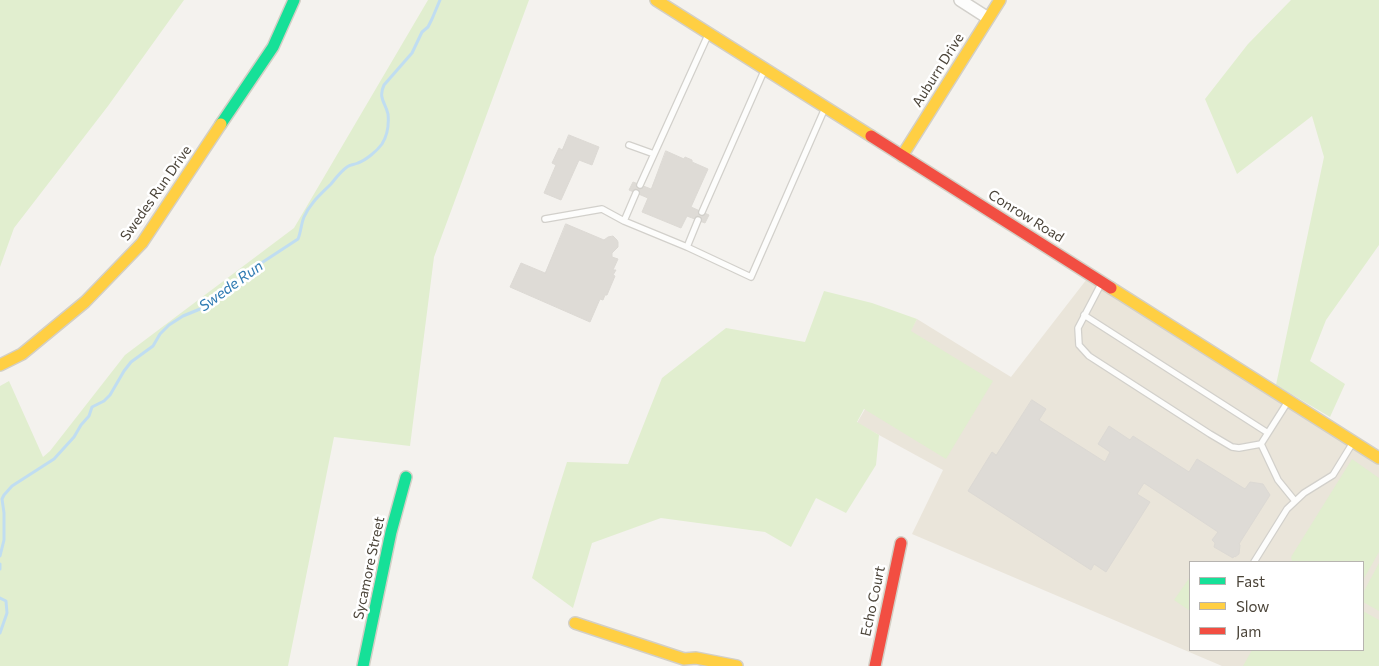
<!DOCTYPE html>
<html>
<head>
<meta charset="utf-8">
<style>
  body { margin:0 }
  #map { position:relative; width:1379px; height:666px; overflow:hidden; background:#f4f2ee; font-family:Commissioner,sans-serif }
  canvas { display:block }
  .legend { position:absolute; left:1189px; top:561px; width:175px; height:90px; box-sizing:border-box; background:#fff; border:1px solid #b7b4b0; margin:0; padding:6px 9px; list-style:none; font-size:15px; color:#4b4439 }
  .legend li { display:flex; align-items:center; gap:10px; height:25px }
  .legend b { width:25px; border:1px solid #b7b4b0 }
</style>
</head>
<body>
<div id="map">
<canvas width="1379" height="666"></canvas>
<ul class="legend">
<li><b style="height:6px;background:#16e098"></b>Fast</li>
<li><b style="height:6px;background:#ffcf43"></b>Slow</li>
<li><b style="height:6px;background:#f24e42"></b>Jam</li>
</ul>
</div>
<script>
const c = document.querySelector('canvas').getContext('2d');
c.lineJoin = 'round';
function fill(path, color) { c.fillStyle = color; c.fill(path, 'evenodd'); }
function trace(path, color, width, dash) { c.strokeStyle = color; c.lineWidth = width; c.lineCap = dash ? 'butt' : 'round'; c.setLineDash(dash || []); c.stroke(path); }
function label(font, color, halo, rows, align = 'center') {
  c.font = font + ' Commissioner,sans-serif'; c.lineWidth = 5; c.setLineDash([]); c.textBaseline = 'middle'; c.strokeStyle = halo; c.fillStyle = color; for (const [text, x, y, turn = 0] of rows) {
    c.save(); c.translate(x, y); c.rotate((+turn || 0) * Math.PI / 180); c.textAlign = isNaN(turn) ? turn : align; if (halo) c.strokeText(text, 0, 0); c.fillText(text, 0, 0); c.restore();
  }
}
fill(new Path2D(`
  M1090 275 1379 458V666H1222L912 534 943 470 857 423 917 319 1011 377ZM1190 562H1363V650H1190Z`), '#eae5da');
fill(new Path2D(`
  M0 0H184L108 106 14 228 0 267Z
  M428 0H529L434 257 410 446 334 437 288 666H0V386L9 381 43 457 50 451 125 355 294 228Z
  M1291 0H1379V245L1326 320 1310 361 1345 384 1330 417 1276 385 1324 157 1312 116 1237 174 1205 99 1248 44Z
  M824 291 872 303 917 319 911 331 993 381 946 459 864 409 857 422 879 435 876 465 846 513 816 498 791 547 765 532 661 518 592 543 573 608 532 578 554 503 567 462 628 464 662 378 726 328 805 342Z
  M1352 459 1379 478V552L1363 580V562H1292L1291 557Z
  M1379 563V611L1363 602V593Z
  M1190 577V611L1174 600Z
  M1363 611 1379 620V666H1243L1252 650H1363Z`), '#e1eecf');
trace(new Path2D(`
  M0 556 4 540V513L2 499 4 495 12 486 54 459 74 437 81 425 89 416 92 407 104 401 110 395 124 371 131 362 153 346 160 334 169 325 183 316 205 307 226 292 243 275 298 239C301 232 301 224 304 217 310 203 321 194 331 184 336 178 340 172 347 167 350 164 354 165 358 163 366 160 377 151 382 144 387 136 389 124 388 114 385 102 378 98 384 85L412 53 422 32 428 27 432 19 440 0
  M0 564V569
  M0 598 6 601 7 613 0 633`), '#c0ddf1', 3);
const building = new Path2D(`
  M569 135 599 147 592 165 579 160 561 200 544 193 556 165 552 163 559 148 562 150Z
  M666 151 684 159 685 157 692 160V162L708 169 691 207 709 215 705 223 687 216 681 228 642 212 648 198 629 190 633 182 651 189Z
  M566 224 604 240 608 237 613 236 617 240 618 242V247L612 253V257L618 259 613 270H616L613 275 615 276 607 295H605L603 300 600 299 590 322 510 287 521 263 545 273Z
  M1032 400 1046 409 1039 420 1105 462 1110 452 1098 444 1109 426 1130 440 1133 436 1189 472 1197 459 1245 489 1250 482 1263 484 1270 495 1239 544 1240 545 1239 554 1235 557 1234 556 1233 558 1214 547 1215 543 1212 540 1218 532 1144 483 1137 494 1150 502 1106 572 1094 564 1091 570 968 491 992 452 996 455Z`);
fill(building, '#dedbd6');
trace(building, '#dcd9d4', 1);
const lane = new Path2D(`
  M629 145 654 154
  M640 185 708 35
  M636 193 624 221 687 247 698 220
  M702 212 764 71
  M545 219 602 209 624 221
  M687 247 751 277 825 108
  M1101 284 1078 328 1079 345 1089 356 1210 434 1232 447 1239 448 1261 444
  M1084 315 1268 433
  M1287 403 1261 444 1278 480 1295 501
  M1254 562 1287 509 1304 493 1333 475 1352 444`);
const street = new Path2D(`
  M960 0 988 18`);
const fast = new Path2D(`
  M221 124 273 47 294 0
  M363 666 391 532 406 477`);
const slow = new Path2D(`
  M656 0 871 136
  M902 156 1000 0
  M1111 288 1379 458
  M0 365 22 354 85 302 142 243 221 124
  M575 623 684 659 696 658 737 666`);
const jam = new Path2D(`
  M871 136 1111 288
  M875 666 901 543`);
trace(lane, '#d2d0cb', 8);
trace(street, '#d2d0cb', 14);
trace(fast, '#d3cfc5', 14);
trace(slow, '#d3cfc5', 14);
trace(jam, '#d3cfc5', 14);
trace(lane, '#fdfdfc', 5.5);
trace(street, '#fdfdfc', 11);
trace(fast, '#16e098', 11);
trace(slow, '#ffcf43', 11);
trace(jam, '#f24e42', 11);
label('14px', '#4b4439', '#fff', [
  ["Auburn Drive",938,70,-58],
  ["Swedes Run Drive",156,193,-55],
  ["Conrow Road",1026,216,32],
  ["Sycamore Street",369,568,-78],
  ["Echo Court",873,601,-78]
]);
label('italic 15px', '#2e7ab2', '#fff', [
  ["Swede Run",231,286,-36]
]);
</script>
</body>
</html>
